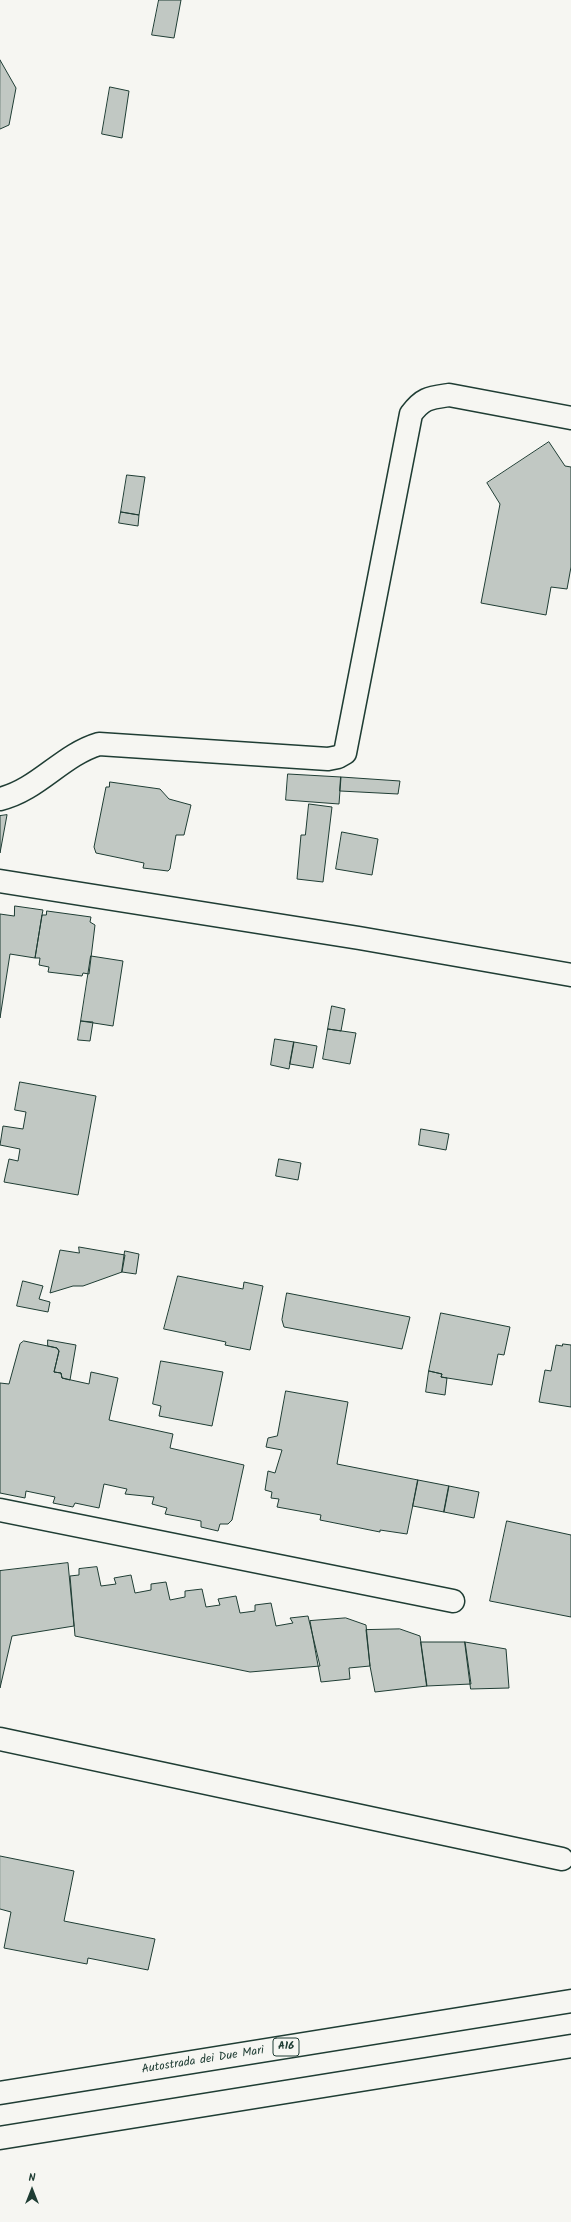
<!DOCTYPE html>
<html>
<head>
<meta charset="utf-8">
<style>
  body { margin:0 }
  #map { position:relative; width:571px; height:2222px; overflow:hidden; background:#f6f6f2; font-family:Kalam,sans-serif }
  canvas { display:block }
  .north { position:absolute; left:12px; top:2170px; width:40px; height:40px; -webkit-text-stroke:3px #f6f6f2; paint-order:stroke; rotate:0deg; font-size:11px; font-weight:700; line-height:16px; text-align:center; color:#1f3d34 }
  .north::after { content:''; display:block; margin:auto; width:14px; height:18px; background:#1f3d34; clip-path:polygon(50% 0,100% 100%,50% 72%,0 100%) }
</style>
</head>
<body>
<div id="map">
<canvas width="571" height="2222"></canvas>
<div class="north">N</div>
</div>
<script>
const c = document.querySelector('canvas').getContext('2d');
c.lineJoin = 'round';
function fill(path, color) { c.fillStyle = color; c.fill(path, 'evenodd'); }
function trace(path, color, width, dash) { c.strokeStyle = color; c.lineWidth = width; c.lineCap = dash ? 'butt' : 'round'; c.setLineDash(dash || []); c.stroke(path); }
function label(font, color, halo, rows, align = 'center') {
  c.font = font + ' Kalam,sans-serif'; c.lineWidth = 3; c.setLineDash([]); c.textBaseline = 'middle'; c.strokeStyle = halo; c.fillStyle = color; for (const [text, x, y, turn = 0] of rows) {
    c.save(); c.translate(x, y); c.rotate((+turn || 0) * Math.PI / 180); c.textAlign = isNaN(turn) ? turn : align; if (halo) c.strokeText(text, 0, 0); c.fillText(text, 0, 0); c.restore();
  }
}
const building = new Path2D(`
  M159 0H181L174 38 152 35Z
  M0 60 16 88 9 125 0 129Z
  M110 87 129 91 122 138 102 134Z
  M549 442 565 466 571 467V567L567 589 551 587 546 615 481 603 500 504 487 483Z
  M127 475 145 477 139 515 121 512Z
  M121 512 139 515 138 526 119 523Z
  M288 774 341 777 339 804 286 800Z
  M341 777 400 781 398 794 340 791Z
  M110 782 160 789 169 799 191 805 184 835H176L170 869 168 871 143 868 144 863 96 853 94 847 106 787H109Z
  M309 804 332 807 323 882 297 879 301 835H305Z
  M7 815 0 853V816Z
  M342 832 378 839 372 875 336 869Z
  M15 906 43 910 42 915 35 958 10 954 0 1018V914L14 916Z
  M47 911 91 917 90 922 95 925 89 974 83 973 82 976 48 972 49 967 39 965 40 958H35L42 915H46Z
  M91 956 123 961 113 1026 81 1021Z
  M332 1006 345 1009 341 1031 328 1029Z
  M81 1021 93 1022 90 1041 78 1040Z
  M328 1029 356 1033 350 1064 323 1059Z
  M275 1039 294 1042 289 1069 271 1065Z
  M294 1042 317 1046 313 1068 290 1064Z
  M20 1082 96 1096 78 1195 4 1182 9 1159 18 1161 20 1149 0 1145 3 1126 23 1129 26 1112 15 1110Z
  M421 1129 449 1134 446 1150 419 1145Z
  M279 1159 301 1163 298 1180 276 1176Z
  M79 1247 125 1255 122 1272 83 1286H73L50 1293 60 1250 79 1253Z
  M125 1251 139 1254 136 1274 122 1272Z
  M178 1276 243 1289 244 1282 263 1286 250 1350 225 1345 226 1342 164 1329Z
  M23 1281 43 1286 39 1299 50 1302 48 1312 17 1306Z
  M287 1293 410 1317 402 1349 284 1327 282 1320Z
  M441 1313 510 1327 504 1355 498 1354 492 1385 441 1377 442 1374 429 1371Z
  M48 1340 76 1345 70 1380 62 1378 61 1373 54 1372 59 1351 57 1348 48 1346Z
  M24 1341 57 1348 59 1351 54 1372 61 1373 62 1378 89 1384 91 1372 118 1378 109 1420 173 1434 170 1448 244 1465 232 1520 228 1524H220L218 1531 201 1527V1521L165 1514 167 1508 152 1504 154 1497 125 1494 127 1489 104 1484 99 1508 75 1503 73 1507 53 1503 55 1497 26 1491 25 1498 0 1493V1383L9 1384 20 1344Z
  M563 1344 571 1345V1407L539 1402 545 1370 551 1371 556 1345 562 1346Z
  M161 1361 223 1372 212 1426 159 1416 161 1406 153 1404Z
  M429 1371 442 1374 441 1377 447 1378 445 1395 426 1392Z
  M286 1391 348 1402 337 1464 418 1480 407 1534 380 1530V1532L320 1520 321 1515 277 1507 279 1499 271 1498 272 1492 265 1490 268 1471 275 1473 282 1450 266 1447 268 1438 277 1436Z
  M418 1480 449 1486 444 1512 413 1506Z
  M449 1486 479 1492 474 1518 444 1512Z
  M507 1521 571 1535V1617L490 1601Z
  M68 1563 74 1626 12 1636 0 1688V1571Z
  M97 1567 101 1586 116 1584 114 1578 131 1575 135 1593 151 1590V1584L166 1582 170 1600 185 1597V1591L202 1589 206 1607 220 1605 218 1599 236 1596 240 1613 255 1611V1605L271 1603 276 1626 293 1623 290 1618 308 1616 320 1666 250 1672 75 1636 70 1576 79 1575V1569Z
  M346 1618 366 1625 370 1666 349 1668 350 1679 321 1682 310 1621Z
  M400 1629 420 1636 427 1686 375 1692 370 1666 366 1630Z
  M421 1642H465L471 1684 427 1686Z
  M465 1642 506 1649 509 1688 471 1689Z
  M0 1856 74 1871 64 1921 155 1939 148 1970 88 1958 87 1964 4 1948 11 1912 0 1909Z`);
fill(building, '#c1c8c3');
trace(building, '#1f3d34', 1);
const minor = new Path2D(`
  M0 799C38 790 62 755 99 744L328 759 338 757 345 753 411 414C423 398 429 398 449 395L571 418
  M0 881 359 938 571 975
  M0 1510 453 1601
  M0 1739 562 1859`);
const highway = new Path2D(`
  M0 2093 571 2001
  M0 2138 571 2046`);
trace(minor, '#1f3d34', 25);
trace(highway, '#1f3d34', 25);
trace(minor, '#f6f6f2', 22);
trace(highway, '#f6f6f2', 22);
for (const [x, y, w] of [
  [286,2047,26]
]) { const box = new Path2D(); box.roundRect(x - w / 2, y - 9, w, 18, 3); c.fillStyle = '#f6f6f2'; c.fill(box); trace(box, '#1f3d34', 1); }
label('bold 11px', '#1f3d34', null, [
  ["A16",286,2047]
]);
label('12px', '#1f3d34', '#f6f6f2', [
  ["Autostrada dei Due Mari",203,2061,-9]
]);
</script>
</body>
</html>
